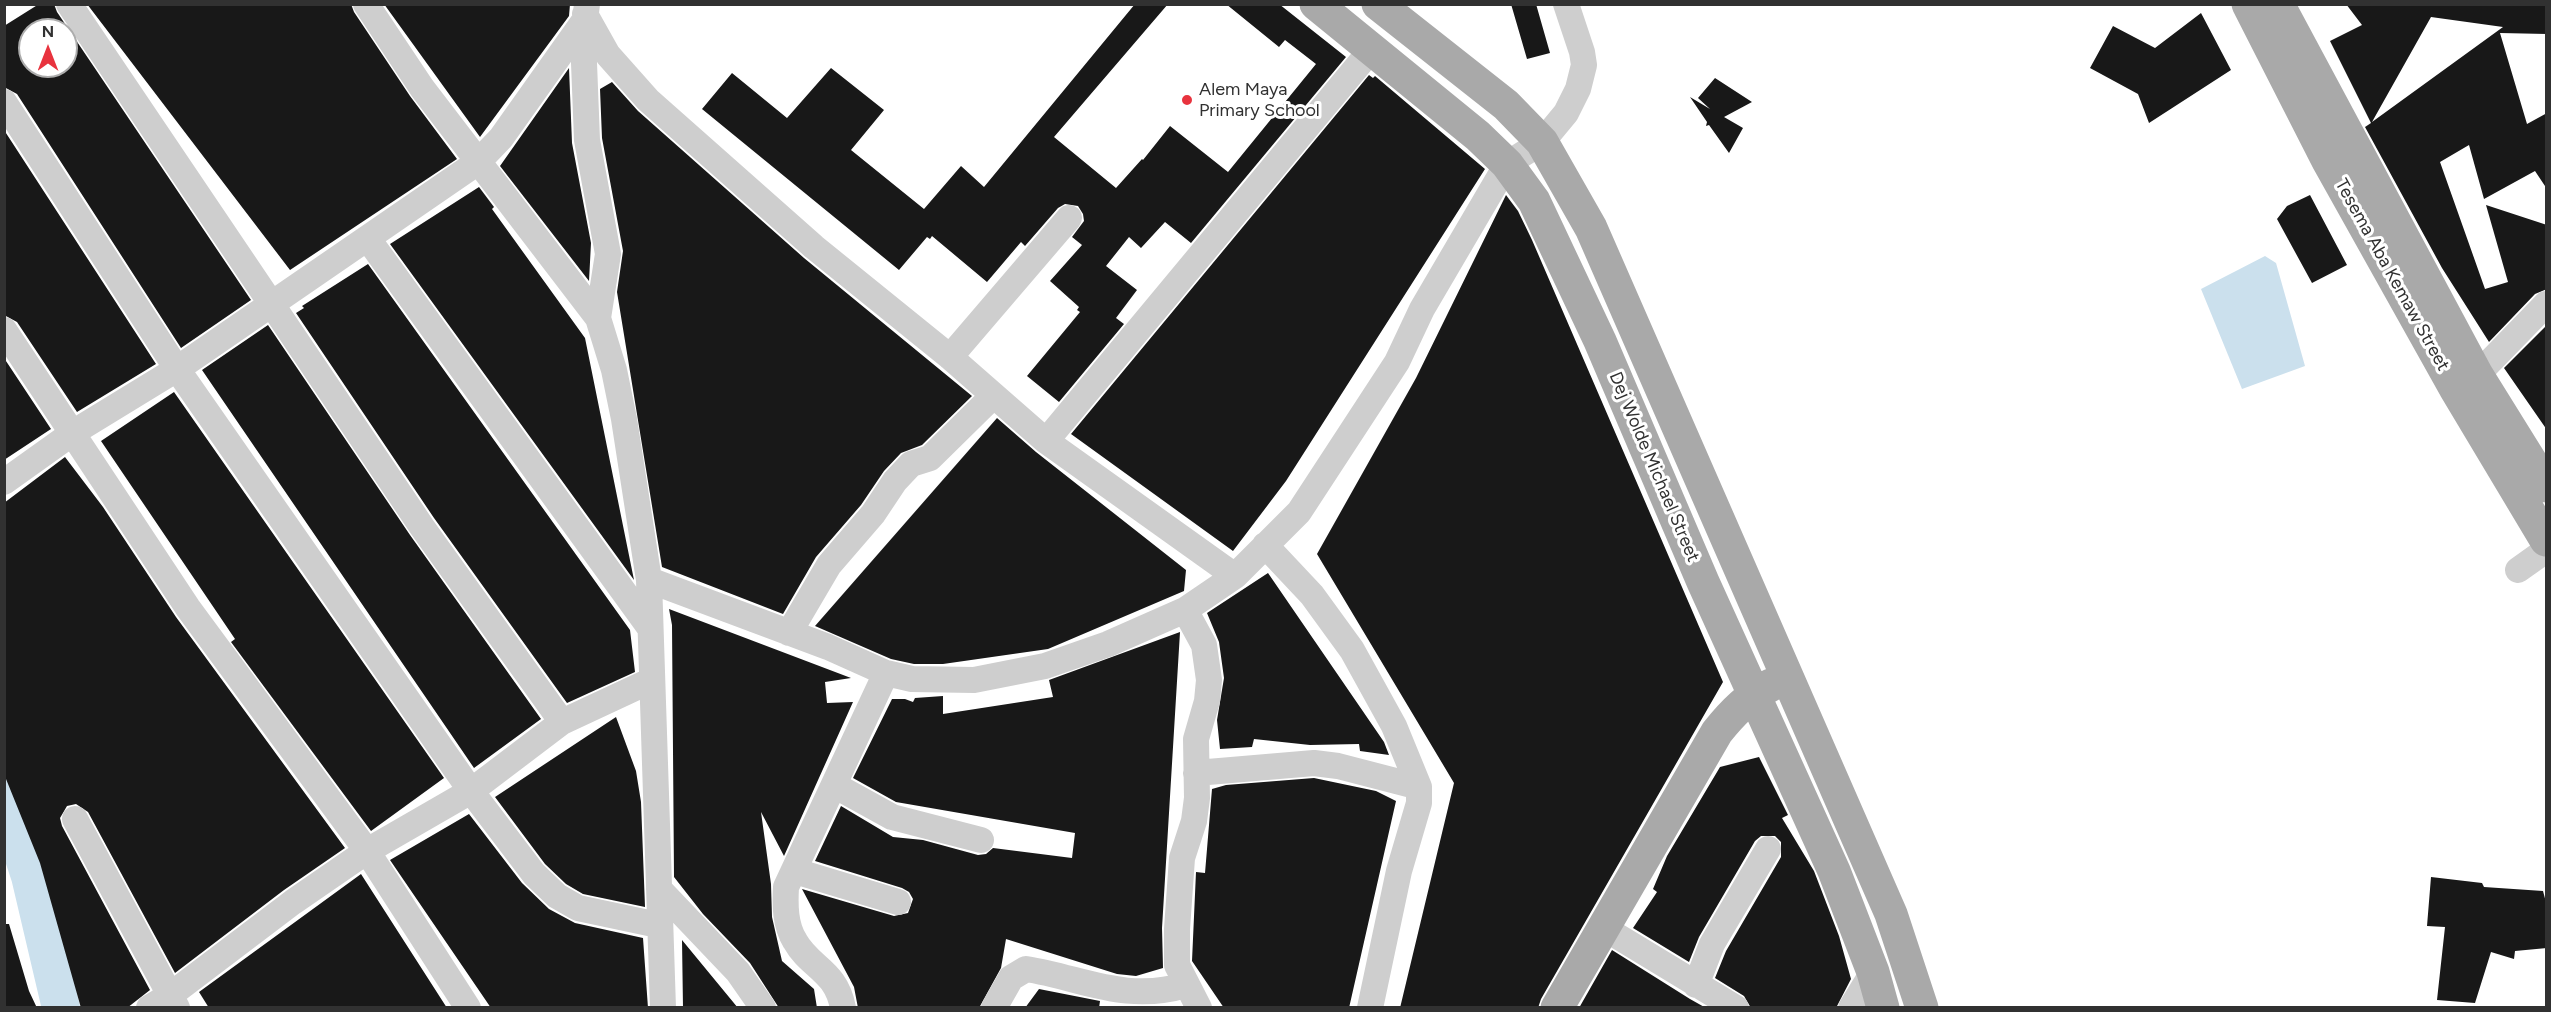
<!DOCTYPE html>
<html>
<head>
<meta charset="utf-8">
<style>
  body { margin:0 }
  #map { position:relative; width:2551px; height:1012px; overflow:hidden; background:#fff; font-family:Figtree,sans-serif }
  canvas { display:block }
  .frame { position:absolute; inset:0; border:6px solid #313131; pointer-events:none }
  .north { position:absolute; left:18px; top:18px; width:60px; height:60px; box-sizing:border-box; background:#fff; border:2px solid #adadad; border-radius:50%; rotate:0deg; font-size:16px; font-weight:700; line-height:24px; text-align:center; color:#313131 }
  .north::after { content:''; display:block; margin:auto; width:21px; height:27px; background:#e8333e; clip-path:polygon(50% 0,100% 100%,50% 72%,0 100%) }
</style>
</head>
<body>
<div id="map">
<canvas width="2551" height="1012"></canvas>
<div class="frame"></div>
<div class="north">N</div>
</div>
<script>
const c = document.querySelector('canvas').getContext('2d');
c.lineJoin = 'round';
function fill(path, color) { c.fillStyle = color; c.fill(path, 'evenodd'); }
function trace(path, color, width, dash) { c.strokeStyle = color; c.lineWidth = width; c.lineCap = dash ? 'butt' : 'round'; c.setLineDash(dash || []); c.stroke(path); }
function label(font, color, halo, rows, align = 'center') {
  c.font = font + ' Figtree,sans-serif'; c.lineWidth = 6; c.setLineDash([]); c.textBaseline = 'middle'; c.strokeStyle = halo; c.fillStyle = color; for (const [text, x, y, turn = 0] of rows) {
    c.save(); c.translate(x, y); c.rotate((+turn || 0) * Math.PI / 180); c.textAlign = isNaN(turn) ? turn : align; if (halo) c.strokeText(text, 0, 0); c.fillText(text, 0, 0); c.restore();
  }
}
fill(new Path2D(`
  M2265 256 2276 263 2305 366 2242 389 2201 289Z`), '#cbe0ed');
trace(new Path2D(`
  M4 797 30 876 61 1008`), '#cbe0ed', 38);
fill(new Path2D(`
  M39 4H54L57 12 251 300 181 348 17 94 4 87V26ZM30 30H66V66H30Z
  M87 4H351L354 12 410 96 457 159 290 270Z
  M384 4H570L569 16 480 137Z
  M1135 4H1168L1054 137 1116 188 1142 159 1143 160 1170 126 1228 172 1316 64 1285 40 1279 47 1226 4H1279L1346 57 1191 243 1165 222 1141 248 1129 237 1106 266 1137 290 1116 318 1124 324 1059 402 1027 376 1080 312 1077 310 1079 307 1050 281 1082 245 1072 237 1084 221 1083 214 1078 206 1065 204 1058 208 1025 246 1021 242 987 282 932 236 930 239 927 237 899 270 702 109 732 73 787 118 831 68 884 110 851 150 924 209 961 166 984 187Z
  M1511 4H1536L1550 53 1527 59Z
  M2346 4H2547V34L2500 33 2527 124 2547 113V189L2535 171 2484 199 2469 145 2440 162 2485 289 2508 282 2486 205 2547 225V289L2535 294 2489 342 2442 268 2365 127 2371 123 2330 41 2362 25ZM2431 17 2503 27 2372 122Z
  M2201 13 2231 70 2149 123 2138 94 2090 68 2113 26 2155 48Z
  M569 68 572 143 591 243 589 281 500 166Z
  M1369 75 1373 78 1375 76 1485 169 1286 481 1233 551 1071 434Z
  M1715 78 1752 102 1724 117 1743 128 1729 153 1709 125 1706 126 1707 122 1690 97 1710 109 1698 98Z
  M612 82 638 111 804 258 972 396 922 445 901 453 884 471 861 505 816 557 783 614 662 567 617 292 623 251 602 138 600 89Z
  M4 130 156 364 77 412 17 322 4 315Z
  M479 187 494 207 492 209 585 338 634 580 390 244Z
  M1506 195 1518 211 1532 240 1723 682 1541 999 1538 1008H1400L1454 783 1317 554 1416 378Z
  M2310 195 2347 265 2312 283 2277 219 2287 206Z
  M368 264 630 630 635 672 567 703 434 518 296 313 304 308 302 306Z
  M268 325 410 535 541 719 474 768 202 370Z
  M2547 325V430L2504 368Z
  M4 358 51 429 4 460Z
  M174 392 444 778 371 831 231 642 235 639 101 441Z
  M997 418 1036 452 1186 570 1184 591 1048 649 943 664H914L891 659 815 626Z
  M65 457 103 507 176 617 345 848 284 890 175 973 88 812 76 804 67 806 60 818 62 826 150 990 127 1008H81L40 863 4 774V503Z
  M1268 573 1384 742 1389 755 1360 751 1359 744 1310 745 1254 739 1252 747 1220 749 1217 720 1224 678 1219 642 1207 613Z
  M669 609 851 678 825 682 827 703 853 702 784 856 761 812 771 884 772 917 782 961 814 989 817 1008H779L750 963 703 914 674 877 672 625Z
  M1180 632 1162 928 1163 968 1136 976 1117 974 1006 939 1001 968 979 1008H858L854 987 802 889 894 916 908 913 913 899 909 892 902 888 815 861 841 806 893 837 923 840 978 855 986 854 993 848 1072 858 1075 833 896 802 853 778 892 699H905L913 702 915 698 943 696V714L1053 697 1049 680Z
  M616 717 636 771 641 802 645 907 583 894 566 884 545 864 495 797Z
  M1759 757 1788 815 1782 818 1814 871 1839 936 1851 979 1836 1008H1751L1744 996 1715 978 1726 951 1781 857V842L1775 836H1761L1755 841 1699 937 1689 962 1633 928 1657 892 1653 889 1667 856 1720 767Z
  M1314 778 1376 791 1396 801 1349 1008H1224L1192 961 1196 872 1205 873 1212 789 1226 785Z
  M469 814 522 883 549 909 575 923 643 938 648 1008H491L390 860Z
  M361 874 447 1008H209L199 992Z
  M2431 877 2482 883 2484 887 2543 891 2547 906V948L2515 951 2514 959 2491 952 2475 1003 2437 1000 2445 927 2427 926Z
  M4 924H9L29 991 37 1008H4Z
  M682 940 738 1008H683Z
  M1612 950 1690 999 1706 1008H1579Z
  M1039 989 1100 1001 1099 1008H1025Z`), '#181818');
trace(new Path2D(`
  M69 4 422 527 562 722
  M366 4 422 88 598 318
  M587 4 583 37 587 140 608 254 598 318 614 370 624 419 649 580 663 1008
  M585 14 608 55 648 100 814 247 950 357 1046 441 1235 576
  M4 102 177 369 471 791 534 874 557 896 578 908 658 925
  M368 239 650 628
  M4 330 188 608 367 851 468 1008
  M950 357 1069 218
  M2462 384 2477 375 2546 304
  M1046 441 1371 50
  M4 482 74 432 177 369 478 162 501 138 584 21
  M1265 545 1312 595 1352 650 1394 726 1419 787V803L1399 871 1370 1008
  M2518 570 2546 550
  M649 580 828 647 886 673 912 679 974 680 1045 666 1108 644 1185 610 1235 576 1299 512 1397 362 1422 309 1507 164 1542 142 1566 113 1578 89 1584 65 1582 52 1566 4
  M1185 610 1204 645 1209 680 1207 701 1196 739 1197 798 1194 821 1182 858 1177 929V965L1199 1008
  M789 633 829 565 873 514 895 481 911 464 930 458 993 396
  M1196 773 1314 763 1338 766 1419 787
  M834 785 892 817 981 840
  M75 819 177 1008
  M795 871 898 902
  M659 889 738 972 763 1008
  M1604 928 1736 1008
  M1696 985 1712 944 1768 849
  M149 1008 169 996 293 902 367 851 471 791 562 722 652 680
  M843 1008C836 970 810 968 795 941 785 925 785 905 786 887L886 673
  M994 1008 1011 978 1026 969C1083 978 1125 1003 1186 985
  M1851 1008 1873 972`), '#cecece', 26);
trace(new Path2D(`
  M1316 4 1478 136 1507 164 1534 201 1600 341 1703 582 1834 871 1873 972 1883 1008
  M1378 4 1506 105 1542 142 1591 228 1891 914 1922 1008
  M2248 4 2328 161 2455 388 2546 540
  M2278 4 2477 375 2546 486
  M1557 1008 1717 732C1733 712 1748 697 1771 685`), '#a9a9a9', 33);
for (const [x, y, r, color] of [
  [1187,100,6,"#e8333e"]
]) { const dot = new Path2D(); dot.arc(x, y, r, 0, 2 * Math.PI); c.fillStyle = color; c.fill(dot); trace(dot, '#fff', 2); }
label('18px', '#313131', '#fff', [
  ["Alem Maya",1199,90],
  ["Primary School",1199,111]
], 'left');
label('18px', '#313131', '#fff', [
  ["Tesema Aba Kemaw Street",2392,275,61],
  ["Dej Wolde Michael Street",1654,467,67]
]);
</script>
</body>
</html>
